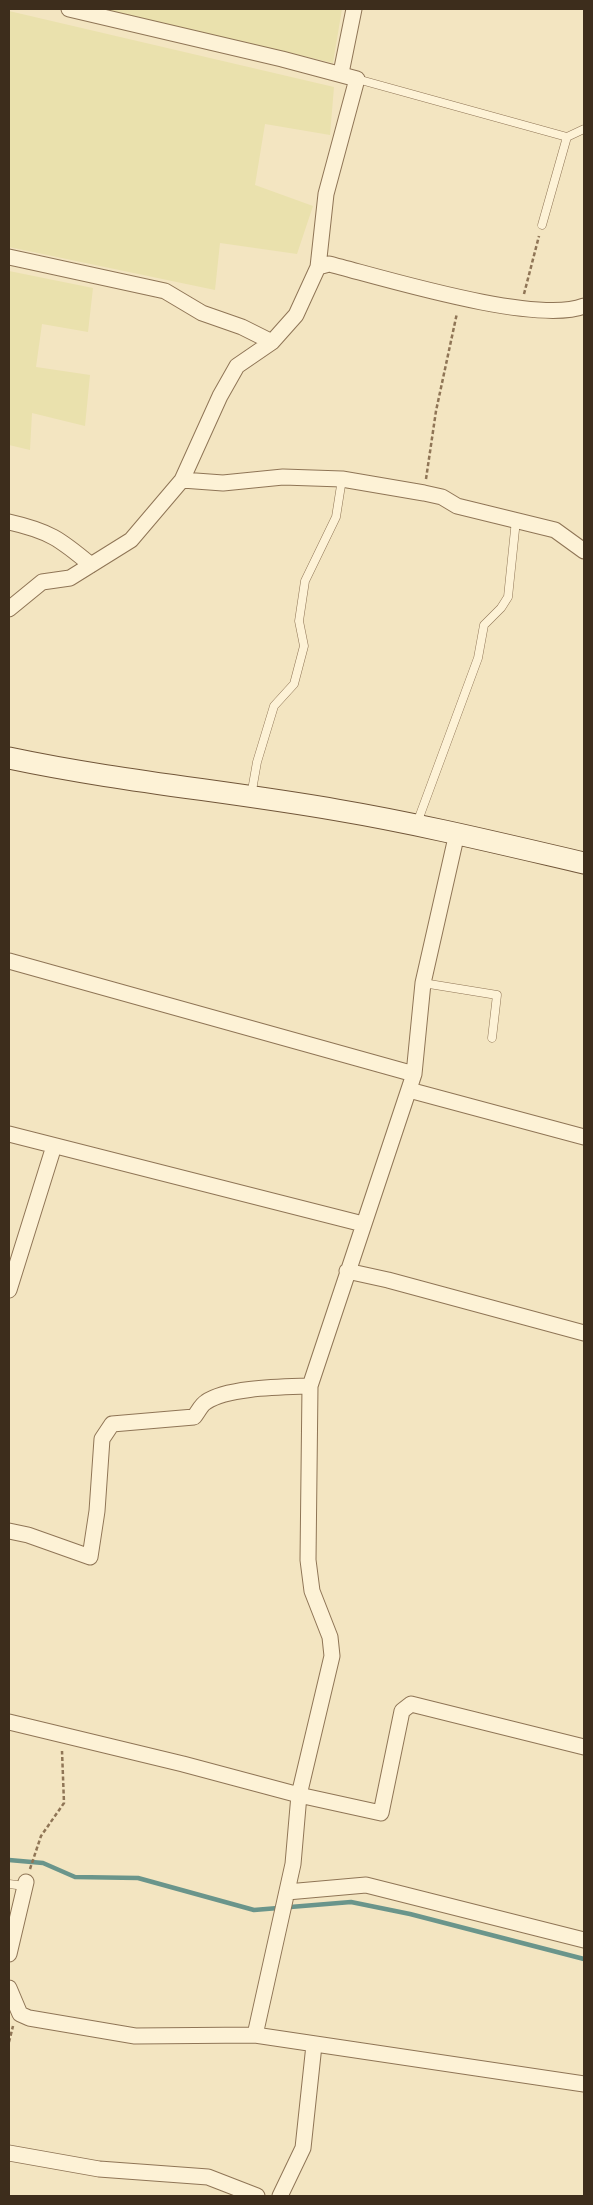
<!DOCTYPE html>
<html>
<head>
<meta charset="utf-8">
<style>
  body { margin:0 }
  #map { position:relative; width:593px; height:2205px; overflow:hidden; background:#f3e5c1; font-family:"Zilla Slab",serif }
  canvas { display:block }
  .frame { position:absolute; inset:0; border:10px solid #3d2d1c; pointer-events:none }
</style>
</head>
<body>
<div id="map">
<canvas width="593" height="2205"></canvas>
<div class="frame"></div>
</div>
<script>
const c = document.querySelector('canvas').getContext('2d');
c.lineJoin = 'round';
function fill(path, color) { c.fillStyle = color; c.fill(path, 'evenodd'); }
function trace(path, color, width, dash) { c.strokeStyle = color; c.lineWidth = width; c.lineCap = dash ? 'butt' : 'round'; c.setLineDash(dash || []); c.stroke(path); }
fill(new Path2D(`
  M103 9H342L333 63Z
  M9 11 334 87 330 135 265 124 255 185 313 206 297 254 220 243 215 290 9 247Z
  M9 271 93 288 88 332 42 324 36 367 90 375 85 426 32 413 30 450 9 445Z`), '#eae1ad');
trace(new Path2D(`
  M9 1860 43 1863 75 1877 138 1878 254 1910 351 1902 410 1914 584 1959`), '#6a958b', 4.5);
const lane = new Path2D(`
  M357 79 567 137 584 129
  M542 225 567 137
  M251 796 257 762 274 706 294 684 304 646 299 621 305 581 336 517 342 479
  M417 823 478 658 484 625 501 608 508 597 516 520
  M423 983 497 995 492 1038
  M9 1884 25 1886`);
const street = new Path2D(`
  M341 73 354 9
  M9 257 165 291 202 313 242 327 272 342
  M318 267 329 264C384 278 536 325 584 306
  M182 480 223 483 283 477 342 479 424 493 442 497 457 506 555 530 584 551
  M9 522C49 531 60 539 91 565
  M9 609 42 582 70 578 131 540 182 480 220 396 237 366 272 342 296 315 318 267 326 194 357 79 282 59 69 9
  M9 961 414 1074 310 1386 308 1560 312 1591 330 1637 332 1656 299 1795 293 1864 255 2035
  M414 1074 423 983 457 833
  M409 1090 584 1137
  M9 1134 363 1224
  M347 1271 388 1280 584 1333
  M9 1290 54 1146
  M9 1531 28 1535 90 1557 97 1511 102 1439 112 1424 194 1417C198 1412 201 1405 206 1402 227 1387 284 1387 310 1386
  M9 1722 183 1764 299 1795 381 1813 402 1711 411 1704 584 1747
  M287 1892 366 1885 584 1940
  M9 1954 26 1882
  M9 1988 20 2014 29 2018 135 2036 255 2035 584 2084
  M9 2153 99 2169 208 2177 257 2196
  M280 2196 303 2148 314 2045`);
const secondary = new Path2D(`
  M9 758C117 781 228 791 337 810 420 824 502 844 584 863`);
trace(lane, '#8f7556', 9);
trace(street, '#8f7556', 17);
trace(secondary, '#715639', 23);
trace(new Path2D(`
  M524 294 539 236
  M426 479 436 411 457 313
  M30 1869 41 1836 64 1803 62 1751
  M9 2042 13 2026`), '#8f7556', 2.5, [4, 2.5]);
trace(lane, '#fdf2d6', 8);
trace(street, '#fdf2d6', 15);
trace(secondary, '#fdf2d6', 21);
</script>
</body>
</html>
